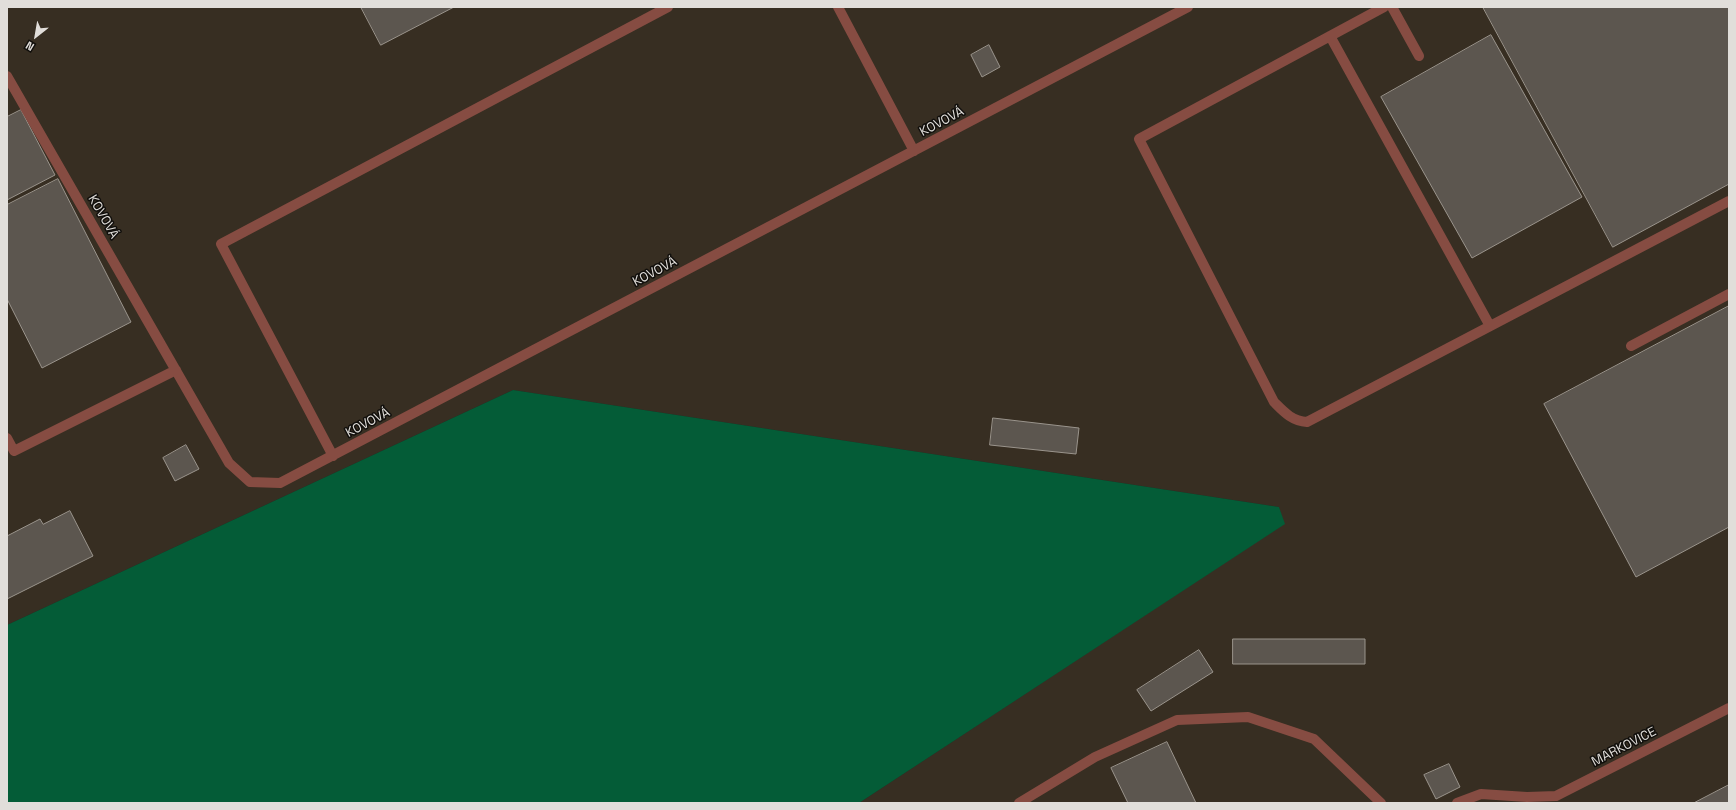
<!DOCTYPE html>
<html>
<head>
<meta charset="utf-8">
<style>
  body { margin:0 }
  #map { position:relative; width:1736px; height:810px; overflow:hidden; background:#2a251f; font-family:"Space Grotesk",sans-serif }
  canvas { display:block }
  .frame { position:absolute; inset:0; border:8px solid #e1deda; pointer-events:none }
  .north { position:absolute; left:16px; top:16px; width:40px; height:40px; -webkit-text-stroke:3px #110f0c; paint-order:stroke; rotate:211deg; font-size:11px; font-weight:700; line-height:16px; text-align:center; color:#e1deda }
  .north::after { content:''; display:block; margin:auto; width:14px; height:18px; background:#e1deda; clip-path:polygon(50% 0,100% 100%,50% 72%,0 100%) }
</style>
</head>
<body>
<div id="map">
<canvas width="1736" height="810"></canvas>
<div class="frame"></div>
<div class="north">N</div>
</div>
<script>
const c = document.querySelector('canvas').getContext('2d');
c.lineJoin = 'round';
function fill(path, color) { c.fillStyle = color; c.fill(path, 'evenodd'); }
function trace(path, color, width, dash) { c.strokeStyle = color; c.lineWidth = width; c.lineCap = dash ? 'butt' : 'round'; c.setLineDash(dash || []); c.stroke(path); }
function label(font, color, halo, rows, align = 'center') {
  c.font = font + ' "Space Grotesk",sans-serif'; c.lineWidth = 3; c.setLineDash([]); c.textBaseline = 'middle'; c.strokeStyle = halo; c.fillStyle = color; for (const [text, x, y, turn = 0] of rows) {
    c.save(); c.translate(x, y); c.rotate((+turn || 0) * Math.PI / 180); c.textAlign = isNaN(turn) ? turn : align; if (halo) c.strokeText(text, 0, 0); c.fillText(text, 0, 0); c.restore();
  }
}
fill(new Path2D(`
  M7 7H1729V803H859L1284 524 1279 507 513 390 7 625Z`), '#372e22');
fill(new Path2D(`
  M513 390 1279 507 1285 524 859 803H7V625Z`), '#045c37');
const building = new Path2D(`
  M361 7H454L381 45Z
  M1483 7H1729V184L1613 247Z
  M1491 35 1582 197 1472 258 1381 97Z
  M989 45 1000 67 982 77 971 55Z
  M21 110 55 175 7 200V117Z
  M58 179 131 322 42 368 7 299V205Z
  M1729 306V527L1636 577 1544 404Z
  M993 418 1079 428 1076 454 990 445Z
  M186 445 199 469 175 481 163 458Z
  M70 511 93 556 7 599V536L40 519 43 524Z
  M1233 639H1365V664H1233Z
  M1199 650 1213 672 1151 711 1137 690Z
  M1167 742 1196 803H1128L1111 768Z
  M1449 764 1460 787 1436 799 1424 775Z
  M1729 785V803H1694Z`);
fill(building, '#5c564f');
trace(building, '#9a948c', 1);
trace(new Path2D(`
  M838 7 914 151
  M1384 7 1139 139 1274 402C1284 412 1292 421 1307 422L1729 201
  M1392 7 1419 56
  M1330 36 1490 326
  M7 76 229 463 250 482 280 483 1188 7
  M1631 346 1729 294
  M7 438 14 451 176 370
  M333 456 221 244 668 7
  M1019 803 1095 757 1177 720 1248 717 1314 739 1381 803
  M1457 803 1481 794 1527 797 1556 796 1729 708`), '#864c42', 10);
label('13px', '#e1deda', '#110f0c', [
  ["KOVOVÁ",942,122,-28],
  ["KOVOVÁ",103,217,60],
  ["KOVOVÁ",655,272,-28],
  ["KOVOVÁ",368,423,-28],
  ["MARKOVICE",1624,747,-27]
]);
</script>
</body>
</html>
